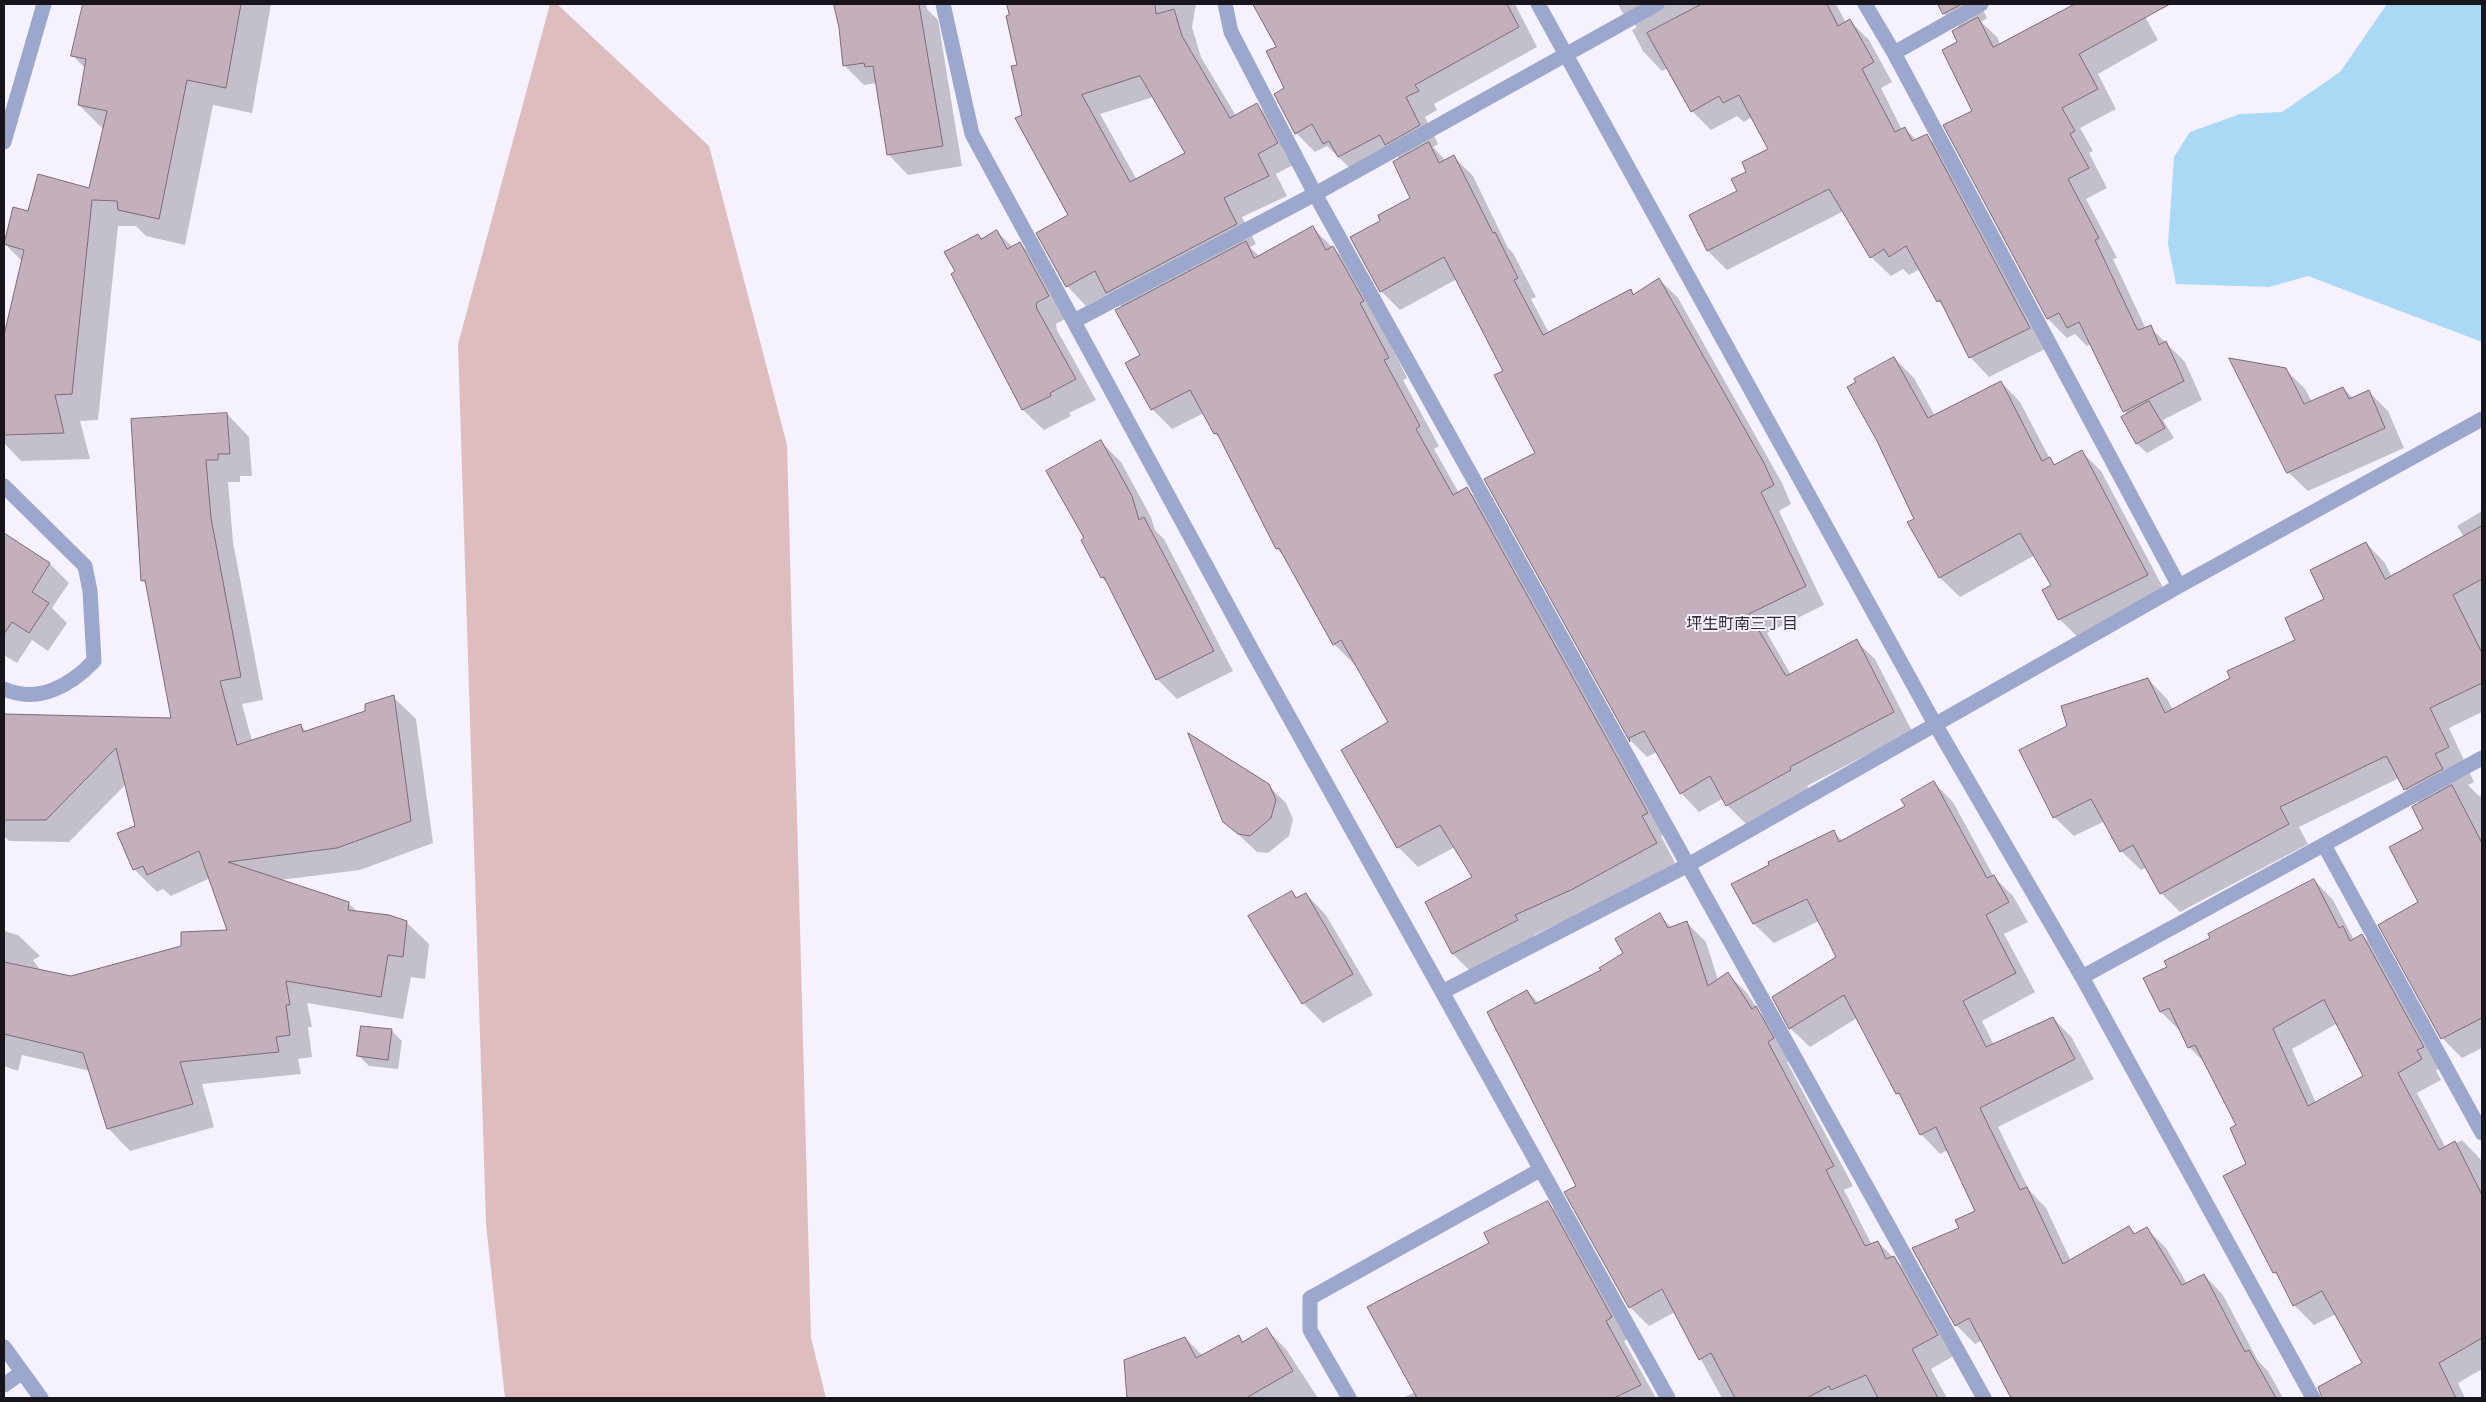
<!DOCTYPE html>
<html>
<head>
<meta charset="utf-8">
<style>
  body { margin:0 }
  #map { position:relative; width:2486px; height:1402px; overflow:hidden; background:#f6f1fe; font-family:"Noto Serif",serif }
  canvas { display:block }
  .frame { position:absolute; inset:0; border:5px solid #17141b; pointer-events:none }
</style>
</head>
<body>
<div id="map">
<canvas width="2486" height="1402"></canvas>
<div class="frame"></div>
</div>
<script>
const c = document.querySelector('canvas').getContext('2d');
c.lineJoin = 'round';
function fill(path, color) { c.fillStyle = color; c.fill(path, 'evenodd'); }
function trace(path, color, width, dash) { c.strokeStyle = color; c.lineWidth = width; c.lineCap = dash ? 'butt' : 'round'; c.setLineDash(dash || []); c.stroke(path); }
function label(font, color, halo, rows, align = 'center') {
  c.font = font + ' "Noto Serif","Noto Sans JP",serif'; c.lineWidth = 4; c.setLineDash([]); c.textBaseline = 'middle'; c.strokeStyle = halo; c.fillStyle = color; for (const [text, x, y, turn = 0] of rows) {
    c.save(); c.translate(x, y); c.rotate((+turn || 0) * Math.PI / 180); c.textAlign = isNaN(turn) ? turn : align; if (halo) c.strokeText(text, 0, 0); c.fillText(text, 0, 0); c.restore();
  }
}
fill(new Path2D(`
  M550 4H557L709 146 787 445 811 1338 826 1398H505L486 1224 458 344Z`), '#debdbe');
fill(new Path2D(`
  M2387 4H2482V342L2308 276 2269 287 2176 284 2168 244 2174 157 2190 132 2240 114 2282 112 2340 72Z`), '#aad9f6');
fill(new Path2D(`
  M84 4H271L252 113 213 105 185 245 146 236 136 226H118L98 420 80 421 90 459 21 461 4 443V340L23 262 4 243 13 208 29 212 90 190 104 130 79 105 86 69 73 56Z
  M835 4H926L927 9 938 20 962 166 908 175 889 155 877 83 864 85 844 65 841 28Z
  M1008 4H1196L1192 27 1201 57 1236 116 1257 105 1276 124 1297 163 1276 174 1287 196 1242 217 1256 244 1250 247 1259 256 1312 227 1353 268 1407 378 1403 380 1439 446 1434 449 1459 493 1467 489 1487 509 1667 833 1661 836 1675 863 1593 908 1534 935 1536 940 1472 973 1453 954 1474 878 1455 847 1418 867 1398 847 1342 751 1390 723 1356 663 1354 664 1334 644 1285 557 1277 549 1224 442 1215 434 1204 413 1172 429 1152 409 1142 355 1122 307 1109 294 1086 306 1067 286 1070 216 1024 115 1019 66ZM1153 97 1187 154 1137 180 1100 114Z
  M1254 4H1515L1537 47 1434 104 1437 110 1425 117 1438 144 1433 147 1446 161 1454 157 1473 176 1508 248 1513 253 1536 297 1531 299 1549 333 1630 291 1635 295 1659 279 1678 298 1782 483 1791 504 1779 511 1824 605 1767 633 1791 675 1856 641 1875 659 1912 731 1807 786 1809 789 1746 824 1727 805 1724 798 1699 812 1681 793 1657 752 1647 757 1631 741 1486 479 1537 453 1504 371 1457 279 1400 310 1381 291 1382 221 1412 198 1400 159 1396 155 1358 176 1327 146 1315 152 1296 133 1277 47Z
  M1618 4H1836L1846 23 1850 21 1869 40 1892 82 1881 88 1902 130 1905 128 1916 140 1926 135 1946 155 2049 347 1989 377 1970 357 1946 310 1938 301 1920 269 1909 275 1903 269 1891 276 1871 257 1844 211 1727 270 1708 251 1748 172 1770 150 1752 117 1744 122 1737 116 1711 130 1692 111 1668 68 1662 71 1643 51 1632 30 1637 27 1622 12Z
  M1940 4H1988L1982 7 1987 18 1981 22 1997 37 2000 44 2072 7 2070 4H2138L2158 40 2098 74 2116 109 2080 128 2093 151 2089 153 2107 188 2086 199 2117 258 2113 259 2146 329 2150 327 2185 362 2202 400 2163 420 2174 438 2147 453 2137 444 2122 418 2127 415 2091 344 2087 346 2075 334 2067 338 2048 319 1945 126 1974 111 1959 43V28L1944 14Z
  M997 232 1013 247 1020 243 1040 264 1069 317 1056 324 1057 330 1096 400 1069 413 1071 416 1044 430 1023 410 953 274 957 272 978 235 983 239Z
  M1894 358 1914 378 1935 416 2001 382 2020 402 2050 459 2056 465 2082 452 2101 471 2167 595 2079 638 2059 619 2052 586 2035 555 1960 597 1940 578 1909 523 1915 520Z
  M2286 370 2305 389 2312 402 2343 388 2353 398 2369 392 2388 411 2404 448 2308 491 2288 472Z
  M227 414 249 437 252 476H240V482H228L233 542 263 700 242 704 252 741 301 726 307 732 367 712 393 697 416 719 433 843 360 870 280 880 348 903 358 912 406 922 429 944 425 979 411 977 403 1019 307 1003 312 1027H308L312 1057 298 1059 301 1074 202 1084 214 1127 130 1151 108 1128 90 1071 22 1055 18 1071 4 1066V931L18 935 40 956 33 960 41 971 71 977 183 947 229 931 210 878 171 896 163 889 157 892 134 869 137 826 126 784 69 842 9 841 4 836V715L172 719 147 585 143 581Z
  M1101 442 1121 462 1151 517 1155 530 1164 539 1233 671 1177 699 1157 679 1110 586 1102 578Z
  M2482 511V712L2449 728 2474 782 2468 785 2479 796 2482 795V1048L2462 1058 2442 1038 2419 902 2424 829 2420 804 2405 789 2399 778 2299 827 2308 844 2180 912 2161 893 2147 867 2141 870 2121 851 2105 821 2074 836 2054 817 2069 726 2148 679 2167 699 2173 710 2297 640 2366 543 2385 563 2392 577 2464 537 2457 526Z
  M4 534 50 564 69 583 52 608 67 623 48 651 32 640 17 663 4 655Z
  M1934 783 1953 802 1994 877 2013 896 2028 922 2004 934 2035 992 1982 1021 1994 1045 2053 1018 2072 1038 2094 1079 1998 1127 2029 1190 2046 1208 2071 1261 2129 1227 2136 1235 2146 1228 2166 1248 2187 1284 2204 1275 2223 1295 2258 1361 2268 1371 2283 1398H2015L1982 1340 1975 1344 1956 1325 1961 1229 1977 1211 1948 1150 1940 1154 1921 1134 1857 1018 1810 1047 1790 1028 1837 957 1819 921 1774 943 1754 924 1733 885 1833 832 1843 841 1906 806Z
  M1268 785 1286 803 1293 819 1289 836 1268 853 1257 852 1224 821Z
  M2314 880 2333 900 2353 938 2355 940 2362 935 2382 955 2443 1067 2436 1070 2441 1080 2417 1093 2446 1148 2462 1140 2482 1161V1369L2458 1383 2465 1398H2344L2334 1379 2363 1363 2336 1314 2314 1325 2294 1305 2281 1279 2274 1272 2238 1126 2207 1065 2189 1047 2181 1032 2161 1012 2145 979 2169 967 2211 939ZM2338 1023 2365 1077 2316 1103 2292 1049Z
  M1292 892 1298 899 1306 894 1326 915 1373 995 1323 1023 1303 1003Z
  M1659 915 1672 928 1687 923 1706 942 1718 980 1727 973 1747 993 1760 1013 1775 1027 1792 1058 1787 1062 1853 1186 1844 1190 1872 1245 1878 1242 1913 1277 1957 1354 1931 1369 1947 1398H1722L1675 1312 1649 1326 1630 1307 1578 1187 1527 991 1539 1003 1603 971 1625 954Z
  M392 1031 402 1041 398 1069 369 1066 359 1056Z
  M1547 1202 1567 1222 1631 1337 1624 1341 1656 1398H1403L1415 1392 1491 1243Z
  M1267 1330 1286 1349 1318 1398H1129L1126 1361 1185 1338 1203 1356 1238 1337 1244 1343Z`), '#0003');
const building = new Path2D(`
  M83 4H241L226 88 187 80 159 219 118 210 117 201 92 200 72 394 55 395 64 433 4 435V335L24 250 4 244 13 207 28 211 38 174 89 188 107 111 78 105 86 59 71 56Z
  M834 4H919L943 146 887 155 873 66 865 67 864 63 843 66 839 28Z
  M1007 4H1155L1156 14 1174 9 1182 36 1230 118 1257 103 1278 143 1258 154 1269 176 1224 198 1237 224 1106 293 1095 271 1066 287 1036 233 1068 215 1015 118 1022 115 1011 66 1017 65 1006 16 1009 15ZM1140 76 1185 153 1130 182 1082 95Z
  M1253 4H1507L1519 27 1415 85 1419 91 1406 97 1420 125 1385 145 1380 135 1338 157 1329 141 1323 144 1312 124 1295 134 1274 94 1284 88 1266 51 1276 47Z
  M1702 4H1827L1838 26 1850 19 1874 62 1862 69 1895 132 1905 127 1912 141 1927 134 2030 328 1969 358 1940 300 1937 302 1906 246 1889 257 1884 249 1870 258 1829 189 1707 251 1689 215 1737 191 1731 179 1746 172 1742 162 1768 149 1739 95 1723 103 1719 96 1691 112 1647 33Z
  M1938 4H1962L1943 14Z
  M2075 4H2170L2079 54 2098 89 2062 108 2075 131 2070 134 2089 168 2068 179 2099 238 2095 240 2137 329 2139 330 2151 325 2159 345 2166 341 2184 381 2123 412 2079 322 2067 328 2059 313 2047 319 1943 125 1972 111 1942 50 1957 42 1952 31 1978 17 1993 47Z
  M1429 142 1439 163 1454 155 1493 233 1495 232 1518 278 1514 280 1543 335 1631 289 1633 295 1659 278 1764 463 1774 485 1761 492 1806 586 1749 614 1786 676 1857 639 1894 712 1790 767 1791 770 1726 806 1710 776 1680 794 1644 731 1629 738 1630 742 1484 479 1535 453 1494 375 1503 371 1444 257 1380 292 1350 237 1380 221 1378 215 1410 198 1393 162Z
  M1313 226 1326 250 1333 246 1364 301 1360 303 1389 358 1384 360 1420 426 1416 429 1453 495 1467 487 1648 813 1642 816 1657 843 1573 889 1515 915 1518 920 1452 954 1425 902 1472 877 1440 825 1397 848 1341 750 1388 722 1341 640 1333 645 1279 548 1276 549 1217 433 1214 434 1190 390 1151 410 1125 363 1140 355 1115 310 1246 241 1254 258Z
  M997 230 1007 249 1020 242 1049 296 1036 303 1037 309 1076 379 1050 393 1051 396 1022 410 951 274 955 271 944 252 978 234 981 239Z
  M1894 357 1928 418 2001 381 2042 461 2050 457 2054 465 2082 450 2148 575 2058 620 2042 590 2051 585 2020 533 1939 578 1907 522 1914 519 1877 441 1847 387 1856 382 1854 379Z
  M2229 358 2286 368 2304 404 2343 387 2349 399 2369 390 2385 428 2287 473Z
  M2149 401 2165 428 2136 444 2121 417Z
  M227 413 230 454H218V460H206L211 518 241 677 220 681 237 745 301 724 303 732 365 711V704L394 695 411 821 337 848 228 862 349 902 348 910 389 915 407 921 403 957 388 955 381 997 286 981 290 1005H286L290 1035 276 1037 279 1052 180 1062 193 1104 107 1129 83 1053 4 1034V962L71 976 181 946V932L227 930 199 851 147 875 143 866 133 870 117 833 135 826 116 748 46 820H4V714L171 718 145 580 141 581 131 419Z
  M1101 440 1132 496 1139 520 1144 517 1214 651 1156 680 1104 577 1101 578 1081 540 1084 538 1046 471Z
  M2482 526V579L2453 595 2482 653V683L2430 708 2449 747 2435 754 2443 769 2404 790 2387 757H2384L2280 807 2289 824 2160 894 2133 845 2120 852 2091 799 2053 818 2019 750 2067 726 2061 706 2148 678 2165 713 2230 678 2227 671 2295 640 2285 618 2324 599 2310 570 2366 542 2385 579Z
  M4 533 50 563 32 592 49 603 29 633 12 622 4 634Z
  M1188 733 1269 784 1276 800 1271 818 1250 836 1238 834 1223 822Z
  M1934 781 1987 878 1994 875 2009 902 1986 915 2016 973 1963 1001 1986 1047 2053 1017 2075 1059 1980 1108 2020 1190 2027 1187 2063 1264 2129 1226 2134 1234 2147 1227 2182 1285 2204 1274 2245 1352 2249 1350 2276 1398H2011L1969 1318 1955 1326 1912 1248 1959 1228 1955 1220 1975 1211 1936 1127 1920 1135 1899 1093 1896 1094 1844 995 1789 1029 1772 997 1836 957 1807 899 1753 924 1731 884 1769 865 1768 862 1834 830 1839 842 1905 806 1901 800Z
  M2452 785 2482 843V1018L2441 1039 2378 925 2418 902 2389 847 2423 829 2412 807Z
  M2314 879 2339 928 2343 926 2350 941 2362 934 2424 1047 2417 1050 2422 1059 2398 1073 2439 1150 2455 1141 2482 1195V1338L2439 1363 2456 1398H2322L2318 1387 2362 1363 2322 1291 2293 1306 2276 1272 2273 1273 2223 1176 2246 1164 2230 1128 2236 1125 2195 1045 2188 1048 2169 1008 2160 1012 2143 978 2167 967 2164 961 2210 938 2208 934ZM2324 1000 2363 1076 2308 1106 2273 1029Z
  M1292 891 1296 898 1306 893 1353 974 1302 1004 1248 916Z
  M1660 913 1668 928 1687 921 1708 986 1728 972 1752 1009 1756 1006 1774 1038 1768 1042 1834 1166 1826 1170 1865 1246 1878 1241 1886 1259 1894 1256 1938 1335 1912 1349 1938 1398H1878L1866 1375 1831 1390 1829 1386 1807 1398H1735L1711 1353 1699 1360 1662 1289 1629 1308 1564 1192 1576 1186 1487 1012 1527 990 1535 1004 1601 970 1599 968 1623 953 1615 939Z
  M361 1026 392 1029 388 1060 357 1056Z
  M1548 1201 1612 1317 1606 1321 1641 1385 1614 1398H1417L1367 1307 1489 1243 1484 1233Z
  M1267 1328 1293 1371 1246 1398H1127L1124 1360 1185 1337 1196 1358 1239 1335 1242 1342Z`);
fill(building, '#c4afbc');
trace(building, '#7d6a76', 1);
trace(new Path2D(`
  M943 4 972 134 1253 652 1668 1398
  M1225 4 1231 32 1315 194 1984 1398
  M1538 4 1935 724 2082 977 2313 1398
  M1865 4 1894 53 2179 586
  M1894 53 1981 4
  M4 142 44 4
  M1074 321 1315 194 1657 4
  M4 486 85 566 90 591 94 661C70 686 38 704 4 689
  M2324 845 2482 1133
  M2082 977 2482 758
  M1442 992 1688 865 2179 586 2482 419
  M4 1347 41 1398
  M4 1385 21 1373
  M1349 1398 1310 1330V1298L1540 1170`), '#9ba7cc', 15);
label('16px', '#352d3e', '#f6f1fe', [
  ["坪生町南三丁目",1742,624]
]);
</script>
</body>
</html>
